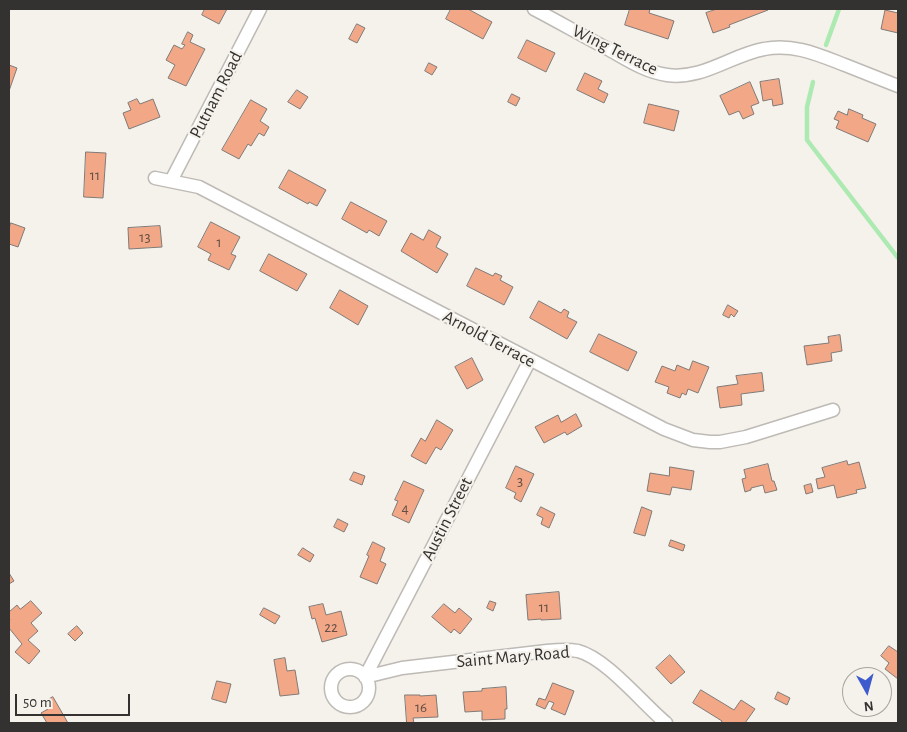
<!DOCTYPE html>
<html>
<head>
<meta charset="utf-8">
<style>
  body { margin:0 }
  #map { position:relative; width:907px; height:732px; overflow:hidden; background:#f5f1eb; font-family:"Alegreya Sans",sans-serif }
  canvas { display:block }
  .frame { position:absolute; inset:0; border:10px solid #333230; pointer-events:none }
  .north { position:absolute; left:842px; top:667px; width:50px; height:50px; box-sizing:border-box; background:#f5f1eb; border:1px solid #a7a5a0; border-radius:50%; rotate:173deg; font-size:14px; font-weight:700; line-height:20px; text-align:center; color:#333230 }
  .north::after { content:''; display:block; margin:auto; width:18px; height:22px; background:#3d5bcd; clip-path:polygon(50% 0,100% 100%,50% 72%,0 100%) }
  .scale { position:absolute; left:15px; top:694px; width:115px; height:22px; box-sizing:border-box; border:2px solid #333230; border-top:0; padding-left:6px; font-size:15px; line-height:18px; white-space:nowrap; color:#333230; -webkit-text-stroke:4px #f5f1eb; paint-order:stroke }
</style>
</head>
<body>
<div id="map">
<canvas width="907" height="732"></canvas>
<div class="frame"></div>
<div class="north">N</div>
<div class="scale">50 m</div>
</div>
<script>
const c = document.querySelector('canvas').getContext('2d');
c.lineJoin = 'round';
function trace(path, color, width, dash) { c.strokeStyle = color; c.lineWidth = width; c.lineCap = dash ? 'butt' : 'round'; c.setLineDash(dash || []); c.stroke(path); }
function fill(path, color) { c.fillStyle = color; c.fill(path, 'evenodd'); }
function label(font, color, halo, rows, align = 'center') {
  c.font = font + ' "Alegreya Sans",sans-serif'; c.lineWidth = 4.5; c.setLineDash([]); c.textBaseline = 'middle'; c.strokeStyle = halo; c.fillStyle = color; for (const [text, x, y, turn = 0] of rows) {
    c.save(); c.translate(x, y); c.rotate((+turn || 0) * Math.PI / 180); c.textAlign = isNaN(turn) ? turn : align; if (halo) c.strokeText(text, 0, 0); c.fillText(text, 0, 0); c.restore();
  }
}
trace(new Path2D(`
  M826 45 839 9
  M813 82 807 107V140L898 258`), '#aceab2', 4.5);
const building = new Path2D(`
  M205 9H227L219 24 202 15Z
  M451 9H468L492 22 483 39 446 19Z
  M630 9H650L649 13 674 21 668 39 625 25Z
  M717 9H768V10L729 25 730 27 713 33 706 13Z
  M898 9V33L881 29 885 10 898 13Z
  M357 24 365 28 357 43 349 39Z
  M188 32 193 35 190 42 205 49 186 86 168 78 175 65 166 60 174 45 182 49 185 45 182 44Z
  M527 40 555 53 546 72 518 58Z
  M429 63 437 67 432 75 425 71Z
  M9 65 17 68 9 91Z
  M585 73 602 81 598 89 608 94 604 103 577 90Z
  M779 79 783 104 773 106 772 99 763 101 760 82Z
  M750 82 759 103 751 106 754 114 743 119 739 111 729 115 720 96Z
  M297 90 308 97 300 109 288 102Z
  M512 94 520 98 516 106 508 102Z
  M137 99 140 104 153 99 160 117 129 129 123 113 131 110 128 103Z
  M251 100 267 109 260 121 269 127 264 136 259 133 251 146 248 144 239 159 222 150Z
  M649 104 679 111 674 131 644 123Z
  M849 109 863 115 862 118 876 124 868 142 836 128 839 121 834 119 838 111 847 115Z
  M86 152 106 153 103 198 84 197Z
  M289 170 326 190 317 206 309 202 308 204 279 188Z
  M351 202 387 221 379 236 369 230 367 233 342 219Z
  M211 222 240 237 231 254 236 256 229 270 208 260 211 254 198 247Z
  M11 223 25 228 18 247 9 244V230Z
  M160 226 162 247 129 249 128 228Z
  M429 230 441 237 436 247 448 254 437 273 401 251 411 233 423 240Z
  M269 254 307 274 297 291 260 271Z
  M476 268 493 276 495 273 502 276 500 280 513 287 504 305 467 286Z
  M340 290 368 306 358 325 330 308Z
  M539 301 561 313 564 309 569 312 567 317 577 322 567 339 530 318Z
  M728 305 738 311 734 317 731 314 729 318 723 315Z
  M599 334 637 352 628 371 590 352Z
  M840 335 842 351 831 353 832 361 807 365 804 346 829 343 828 337Z
  M472 358 483 380 467 389 455 367Z
  M693 361 709 367 698 393 688 389 686 395 682 393 680 398 667 393 669 387 655 382 662 366 675 371 677 365 689 370Z
  M762 373 764 391 741 394 742 405 720 408 717 387 738 384 736 376Z
  M576 414 582 426 567 435 565 432 544 443 535 427 558 415 561 422Z
  M437 420 453 430 441 450 436 447 426 464 411 456 421 438 425 441Z
  M847 461 848 465 859 462 866 488 856 490 857 493 837 498 834 485 818 489 816 479 825 477 822 468Z
  M768 464 772 481H774L777 490 765 493 763 485 751 488V490L745 492 742 479 746 478 744 470Z
  M516 466 534 474 521 502 514 498 516 493 506 488Z
  M670 467 694 471 691 490 672 487 670 495 647 491 650 473 669 476Z
  M354 472 365 476 362 485 350 480Z
  M404 481 424 490 409 523 392 515 398 501 395 500Z
  M811 484 813 492 806 494 804 486Z
  M541 507 555 514 549 528 541 524 543 518 537 515Z
  M642 507 652 511 645 536 634 533Z
  M338 519 348 524 344 532 334 527Z
  M671 540 685 545 683 551 669 546Z
  M373 542 385 548 380 561 386 564 377 584 360 577 369 556 367 555Z
  M303 548 314 555 310 562 298 555Z
  M9 573 14 581 9 584Z
  M559 592 561 619 541 620V619L528 620 526 595Z
  M31 601 42 613 31 623 38 631 28 640 40 651 29 664 15 652 22 644 9 628V621L10 620 9 618V612L17 605 20 609Z
  M490 601 496 603 493 611 487 608Z
  M323 604 326 615 341 611 347 635 322 642 315 618 312 619 309 607Z
  M444 604 455 613 459 608 472 619 460 634 454 629 451 633 432 617Z
  M264 608 280 616 275 624 260 615Z
  M77 626 83 633 75 641 68 634Z
  M889 646 898 652V679L885 669 889 663 881 656Z
  M670 655 685 672 671 684 656 668Z
  M285 658 287 671 295 670 299 694 280 696 274 660Z
  M217 681 231 684 226 703 212 699Z
  M553 683 574 691 565 715 551 709 554 703 549 701 545 709 536 705 539 698 545 700Z
  M506 687 507 709H505V719L482 720V711L465 712 463 692 482 691V689Z
  M701 690 734 710 741 700 755 709 745 723H721L722 721 693 703Z
  M778 692 790 698 787 705 775 699Z
  M405 695H420V696L436 695 438 717 413 718 414 723H407Z
  M53 697 68 723H47L41 713 48 709 44 702Z`);
fill(building, '#f2a786');
trace(building, '#807a77', 1);
const minor = new Path2D(`
  M534 9C559 22 583 36 608 49 626 59 645 72 667 75 703 80 731 55 764 49 793 43 819 55 845 65 863 72 880 79 898 86
  M155 178 199 187 664 429 693 440 710 442H720L746 437 833 410
  M171 181 260 9
  M331 688a19 19 0 1 1 38 0a19 19 0 1 1-38 0Z
  M365 677 530 360
  M365 677 402 668 547 651C557 650 568 649 578 651 606 658 643 704 666 723`);
trace(minor, '#bebab5', 15);
trace(minor, '#fff', 12);
label('15px', '#634f46', null, [
  ["11",95,175],
  ["13",145,237],
  ["1",219,242],
  ["3",520,481],
  ["4",405,508],
  ["11",544,607],
  ["22",331,627],
  ["16",421,707]
]);
label('18px', '#333230', '#f5f1eb', [
  ["Wing Terrace",615,50,26],
  ["Putnam Road",216,95,-63],
  ["Arnold Terrace",489,339,28],
  ["Austin Street",447,519,-63],
  ["Saint Mary Road",513,657,-5]
]);
</script>
</body>
</html>
